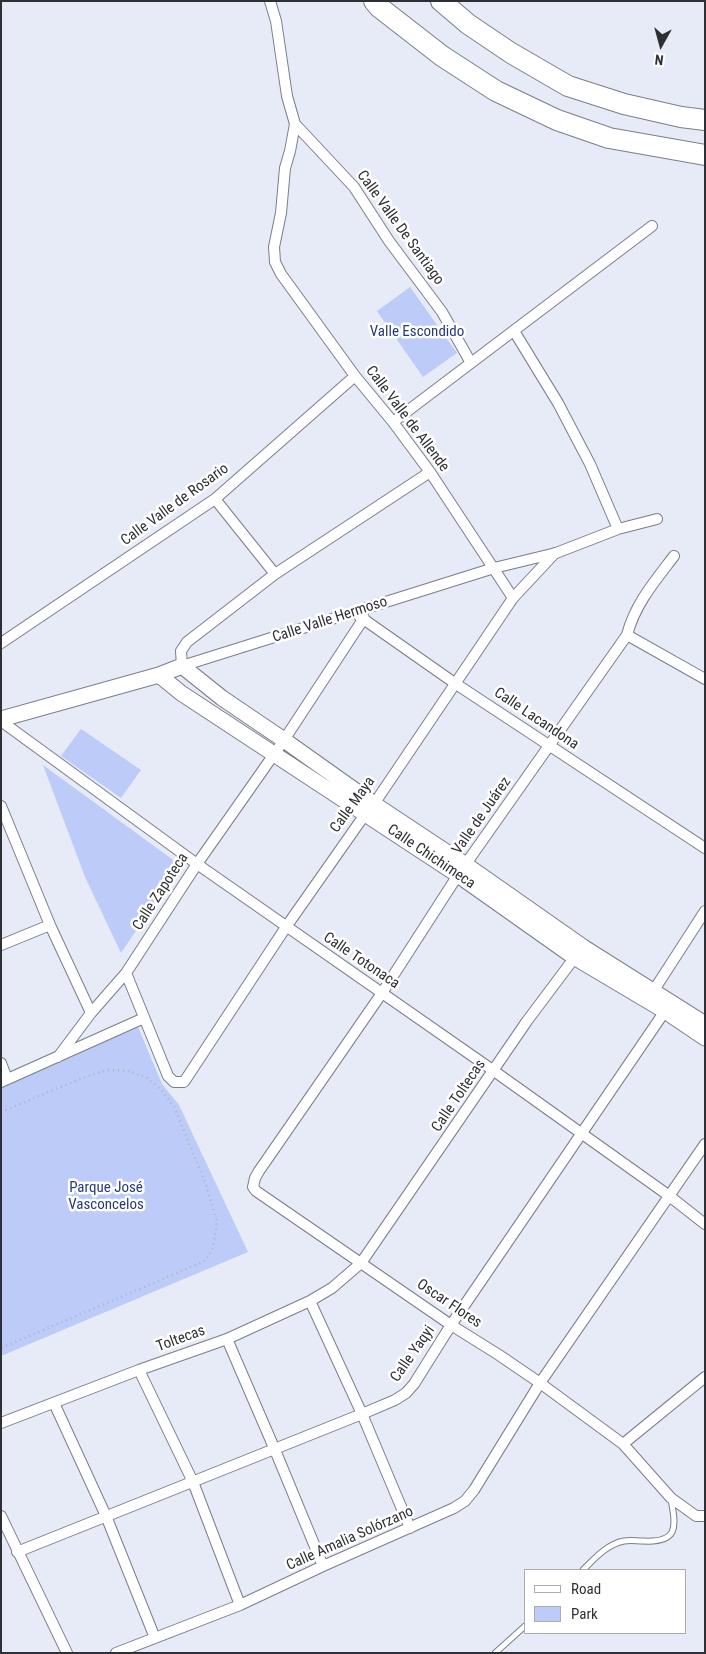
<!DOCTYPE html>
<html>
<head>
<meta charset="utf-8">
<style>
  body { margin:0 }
  #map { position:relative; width:706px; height:1654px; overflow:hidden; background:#e6ebf7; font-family:"Roboto Condensed",sans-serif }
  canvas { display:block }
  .frame { position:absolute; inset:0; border:2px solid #2f3035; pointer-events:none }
  .legend { position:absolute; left:524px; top:1569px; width:162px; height:65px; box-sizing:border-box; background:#fff; border:1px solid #acacae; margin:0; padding:6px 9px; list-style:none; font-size:15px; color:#2f3035 }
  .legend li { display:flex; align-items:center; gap:10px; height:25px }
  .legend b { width:25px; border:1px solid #acacae }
  .north { position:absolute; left:636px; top:20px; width:50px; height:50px; -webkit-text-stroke:4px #fff; paint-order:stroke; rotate:187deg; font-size:14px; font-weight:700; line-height:20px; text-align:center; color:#2f3035 }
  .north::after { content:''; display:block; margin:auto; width:18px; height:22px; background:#2f3035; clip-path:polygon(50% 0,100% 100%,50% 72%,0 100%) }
</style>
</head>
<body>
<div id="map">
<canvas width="706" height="1654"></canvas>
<div class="frame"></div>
<ul class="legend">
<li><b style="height:6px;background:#fff"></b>Road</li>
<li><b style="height:14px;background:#bccbf8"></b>Park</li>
</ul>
<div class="north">N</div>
</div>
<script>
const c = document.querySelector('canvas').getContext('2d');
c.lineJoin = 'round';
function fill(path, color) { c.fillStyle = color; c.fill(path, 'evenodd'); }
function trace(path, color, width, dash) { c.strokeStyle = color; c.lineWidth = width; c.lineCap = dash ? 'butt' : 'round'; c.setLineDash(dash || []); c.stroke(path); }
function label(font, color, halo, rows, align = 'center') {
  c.font = font + ' "Roboto Condensed",sans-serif'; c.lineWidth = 5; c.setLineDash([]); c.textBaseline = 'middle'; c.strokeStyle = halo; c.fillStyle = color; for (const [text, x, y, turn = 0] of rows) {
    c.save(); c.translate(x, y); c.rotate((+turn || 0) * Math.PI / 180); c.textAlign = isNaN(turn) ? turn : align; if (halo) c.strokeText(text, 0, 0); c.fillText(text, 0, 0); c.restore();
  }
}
fill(new Path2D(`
  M410 287 457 353 423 377 377 311Z
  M81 729 141 770 121 798 61 756Z
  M43 765 180 865 121 953 85 877Z
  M138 1027 162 1084 179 1105 248 1252 1 1356V1085Z`), '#bccbf8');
const lane = new Path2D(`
  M583 1570C594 1559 607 1544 624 1541 630 1540 637 1541 643 1541 679 1543 676 1527 671 1499
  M495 1653 525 1626`);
const street = new Path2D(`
  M270 1 276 21 287 96 295 124 354 187 389 241 442 312 471 363
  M295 124 290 151 285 168 281 213 274 247 275 262 281 274 355 376 393 422 430 472 513 598
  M514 331 558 403 590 464 618 529
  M393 422 652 226
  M430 472 275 574 187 642 181 651 182 666 494 568 556 553 618 529 657 519
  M215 499 275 574
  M674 556C655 581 635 604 627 635L458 875 382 993 259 1171 255 1178 253 1187 256 1191 451 1325 499 1355 540 1383 623 1444 671 1498 696 1516H705
  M359 616 456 684 705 848
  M627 635 705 679
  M1 643 215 499 355 376
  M1 721 197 864 494 1071 668 1195 705 1224
  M1 806 50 925 91 1013
  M1 945 50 925
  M126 973 168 1076 174 1082H184L286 927 366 813 374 804 513 598 555 553
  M654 990 705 911
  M58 1057 91 1013 126 973 197 864 284 740 364 618
  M1 1063 7 1079
  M1 1082 144 1018
  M310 1301 362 1414 410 1528
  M227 1339 275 1450 323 1566
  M139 1370 193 1482 240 1605
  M54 1403 106 1516 155 1638
  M1 1423 139 1370 227 1339 310 1301 332 1288 361 1263 527 1021 578 953
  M623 1444 705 1377
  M1 1516 67 1653
  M17 1552 362 1414 395 1400 406 1393 414 1384 451 1325 665 1011
  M116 1653 240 1605 323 1566 454 1508 465 1501 474 1490 540 1383 705 1144`);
const secondary = new Path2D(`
  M159 675 181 693 458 875 574 957 665 1011 705 1038
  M1 719 159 675 182 666 222 698 284 740 374 804 466 865 583 947 705 1024`);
const highway = new Path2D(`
  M374 1 379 7 442 56 496 91 557 120 609 138 705 155
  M441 1 468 24 511 53 568 86 624 104 681 117 705 120`);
trace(lane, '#7a7e89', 7);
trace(street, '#7a7e89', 12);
trace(secondary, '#7a7e89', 17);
trace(highway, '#7a7e89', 22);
trace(new Path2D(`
  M1 1112 82 1078 107 1070 129 1071 149 1079 162 1091 174 1107 205 1182 217 1221 213 1248 205 1261 1 1348`), '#aeb2bc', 2.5, [1, 4]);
trace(lane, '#fff', 5);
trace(street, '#fff', 10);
trace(secondary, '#fff', 15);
trace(highway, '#fff', 20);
label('15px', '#2f3035', '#fff', [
  ["Calle Valle De Santiago",400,228,54],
  ["Calle Valle de Allende",407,419,53],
  ["Calle Valle de Rosario",175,505,-36],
  ["Calle Valle Hermoso",330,620,-18],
  ["Calle Lacandona",536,719,34],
  ["Calle Maya",353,805,-54],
  ["Valle de Juárez",482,816,-55],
  ["Calle Chichimeca",431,857,34],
  ["Calle Zapoteca",161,892,-57],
  ["Calle Totonaca",361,961,34],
  ["Calle Toltecas",459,1096,-56],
  ["Oscar Flores",449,1304,34],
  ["Toltecas",181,1339,-20],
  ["Calle Yaqyi",413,1354,-55],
  ["Calle Amalia Solórzano",350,1539,-24]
]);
label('15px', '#293a7a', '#fff', [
  ["Valle Escondido",417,332],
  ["Parque José",106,1188],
  ["Vasconcelos",106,1205]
]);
</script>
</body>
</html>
